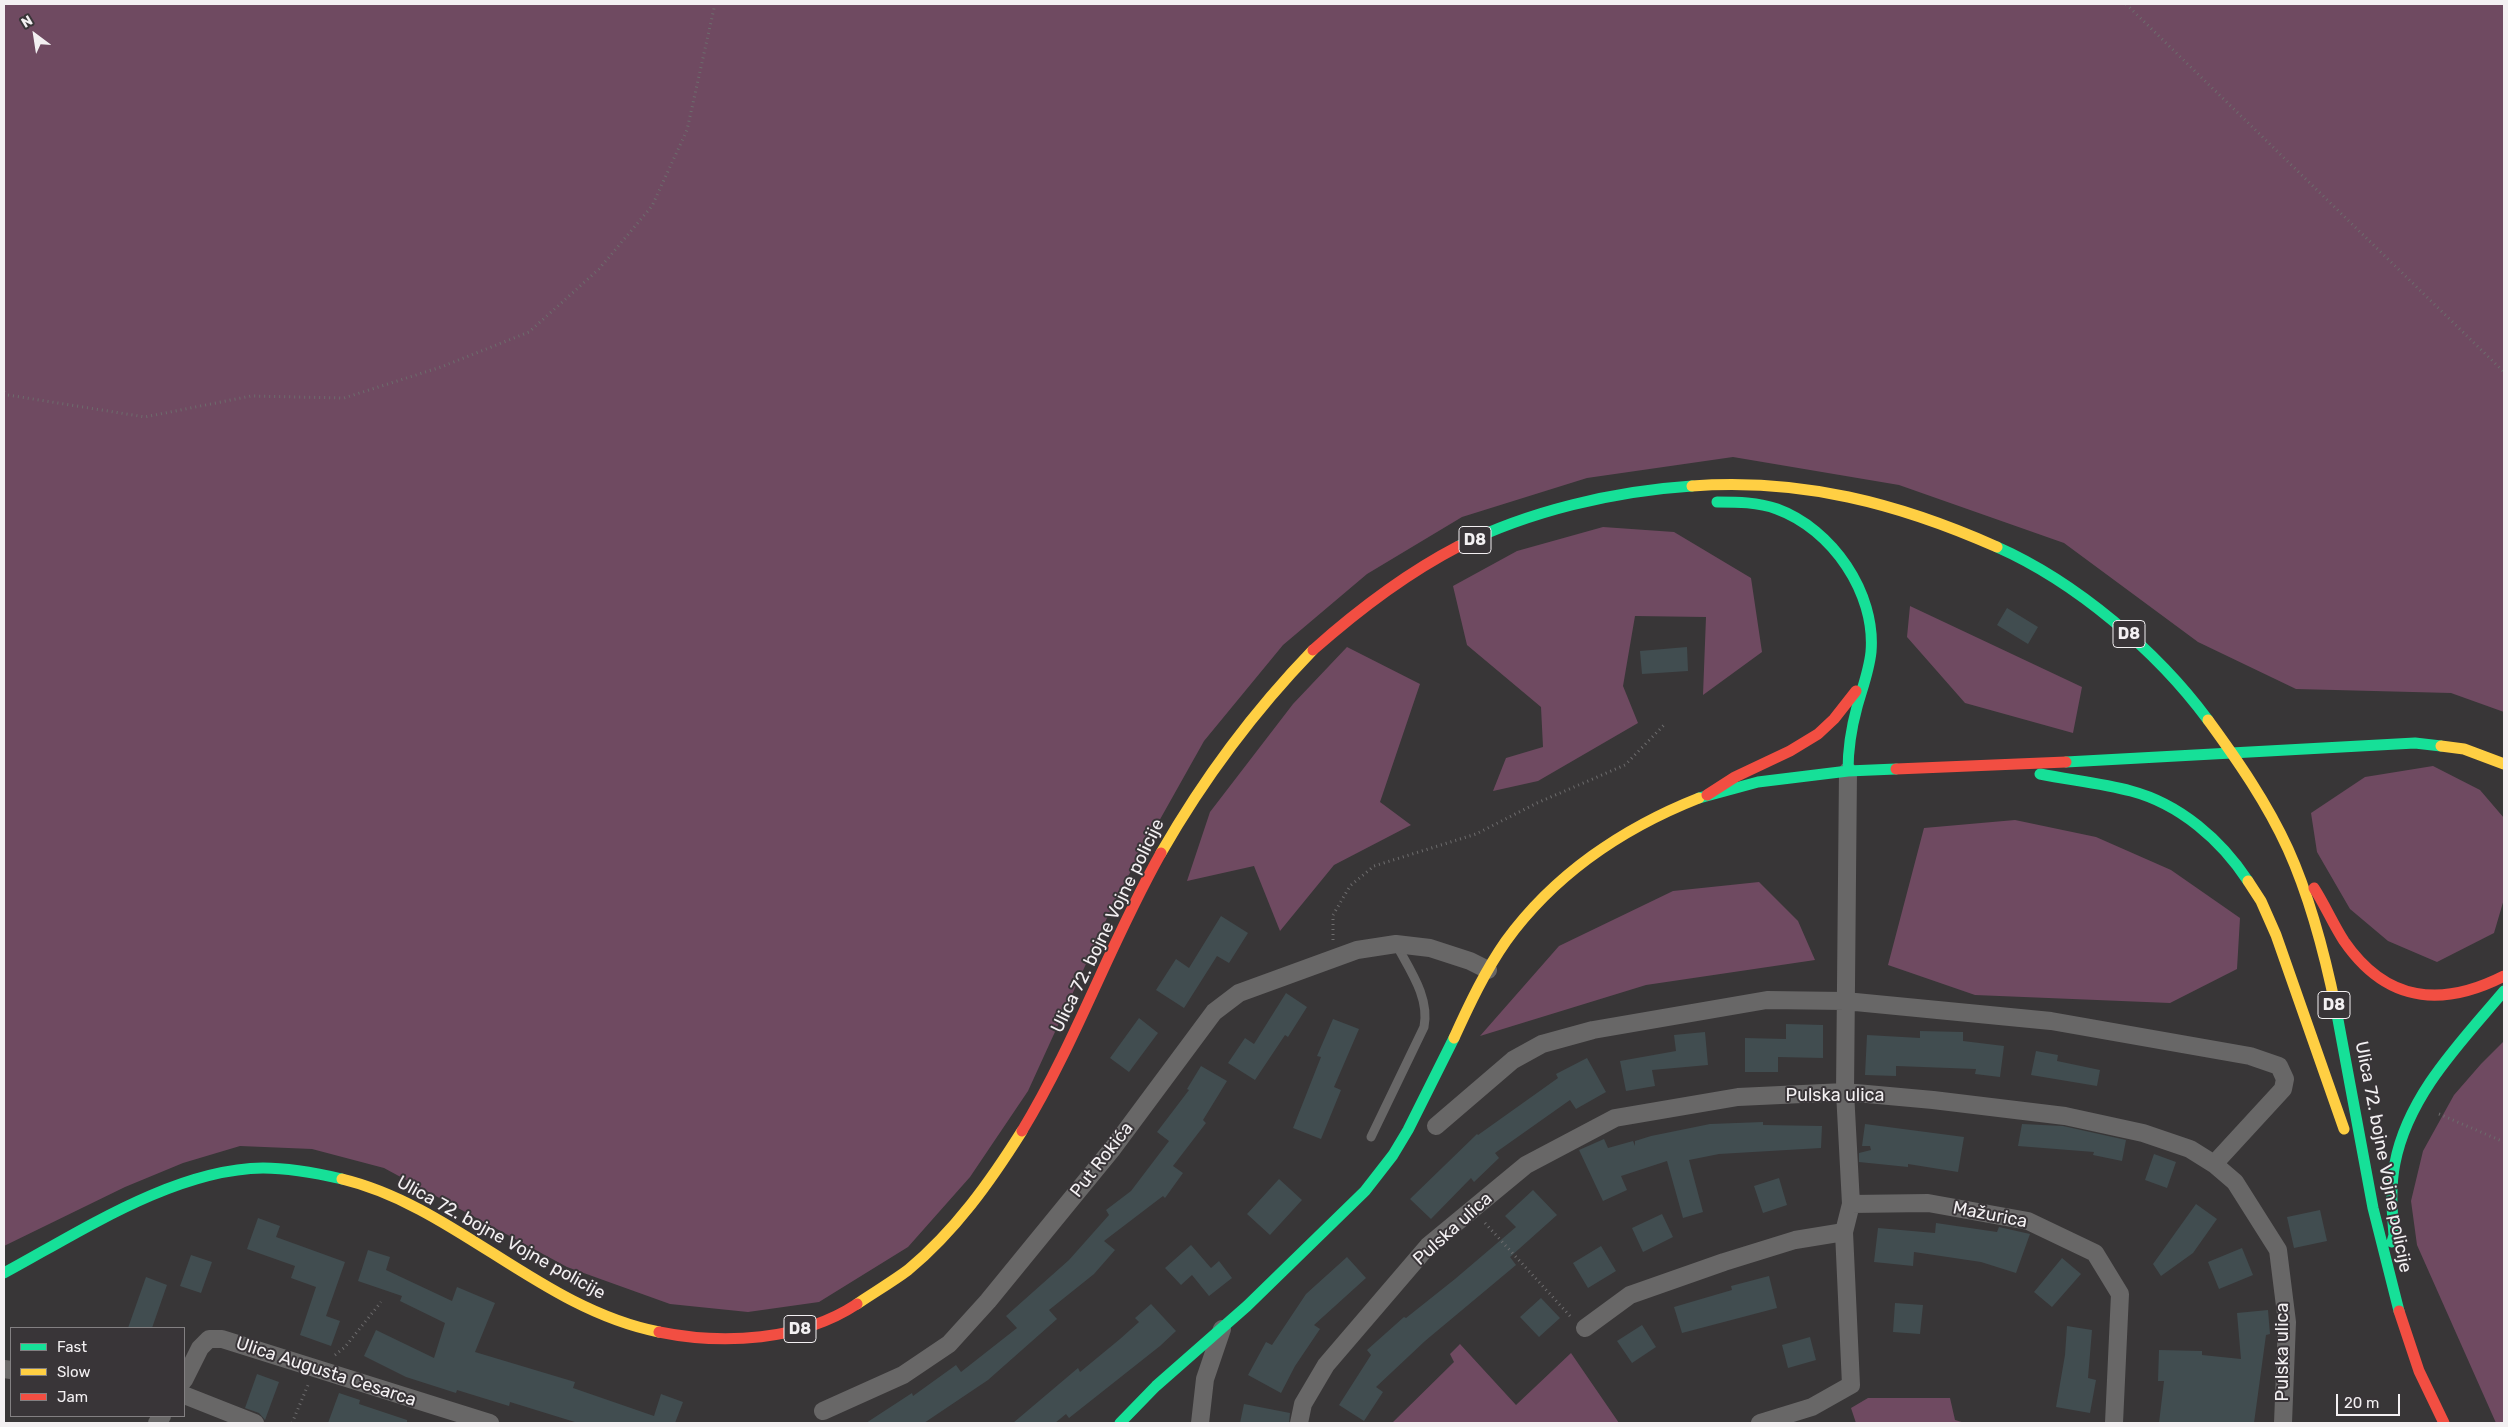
<!DOCTYPE html>
<html>
<head>
<meta charset="utf-8">
<style>
  body { margin:0 }
  #map { position:relative; width:2508px; height:1427px; overflow:hidden; background:#383637; font-family:Rubik,sans-serif }
  canvas { display:block }
  .frame { position:absolute; inset:0; border:5px solid #f3f0f2; pointer-events:none }
  .legend { position:absolute; left:10px; top:1327px; width:175px; height:90px; box-sizing:border-box; background:#393538; border:1px solid #838082; margin:0; padding:6px 9px; list-style:none; font-size:15px; color:#f3f0f2 }
  .legend li { display:flex; align-items:center; gap:10px; height:25px }
  .legend b { width:25px; border:1px solid #838082 }
  .north { position:absolute; left:10px; top:10px; width:50px; height:50px; -webkit-text-stroke:4px #393538; paint-order:stroke; rotate:329deg; font-size:14px; font-weight:700; line-height:20px; text-align:center; color:#f3f0f2 }
  .north::after { content:''; display:block; margin:auto; width:18px; height:22px; background:#f3f0f2; clip-path:polygon(50% 0,100% 100%,50% 72%,0 100%) }
  .scale { position:absolute; left:2336px; top:1394px; width:64px; height:22px; box-sizing:border-box; border:2px solid #f3f0f2; border-top:0; padding-left:6px; font-size:15px; line-height:18px; white-space:nowrap; color:#f3f0f2; -webkit-text-stroke:4px #393538; paint-order:stroke }
</style>
</head>
<body>
<div id="map">
<canvas width="2508" height="1427"></canvas>
<div class="frame"></div>
<ul class="legend">
<li><b style="height:6px;background:#16e098"></b>Fast</li>
<li><b style="height:6px;background:#ffcf43"></b>Slow</li>
<li><b style="height:6px;background:#f24e42"></b>Jam</li>
</ul>
<div class="north">N</div>
<div class="scale">20 m</div>
</div>
<script>
const c = document.querySelector('canvas').getContext('2d');
c.lineJoin = 'round';
function fill(path, color) { c.fillStyle = color; c.fill(path, 'evenodd'); }
function trace(path, color, width, dash) { c.strokeStyle = color; c.lineWidth = width; c.lineCap = dash ? 'butt' : 'round'; c.setLineDash(dash || []); c.stroke(path); }
function label(font, color, halo, rows, align = 'center') {
  c.font = font + ' Rubik,sans-serif'; c.lineWidth = 4; c.setLineDash([]); c.textBaseline = 'middle'; c.strokeStyle = halo; c.fillStyle = color; for (const [text, x, y, turn = 0] of rows) {
    c.save(); c.translate(x, y); c.rotate((+turn || 0) * Math.PI / 180); c.textAlign = isNaN(turn) ? turn : align; if (halo) c.strokeText(text, 0, 0); c.fillText(text, 0, 0); c.restore();
  }
}
fill(new Path2D(`
  M4 4H2504V712L2451 693 2296 689 2198 642 2064 543 1899 485 1733 457 1587 478 1462 517 1367 574 1283 645 1204 741 1117 896 1028 1091 970 1177 908 1247 819 1302 748 1312 670 1304 567 1267 384 1168 312 1149 240 1146 183 1163 125 1187 4 1246Z
  M1603 527 1674 532 1751 578 1762 652 1703 695 1706 617 1635 616 1623 686 1638 723 1538 781 1493 791 1506 758 1543 747 1541 707 1467 645 1453 586 1517 551Z
  M1910 606 2082 687 2073 733 1965 703 1907 637Z
  M1347 647 1420 684 1380 802 1411 825 1334 865 1280 931 1254 866 1187 881 1210 812 1293 704Z
  M2433 766 2480 790 2504 818V899L2494 933 2437 962 2388 941 2350 909 2317 852 2311 813 2365 777Z
  M2015 820 2096 837 2171 870 2240 918 2237 969 2170 1003 1975 995 1888 965 1924 828Z
  M1759 882 1798 921 1815 960 1646 985 1480 1036 1559 946 1673 891Z
  M2504 1041V1423H2496L2417 1245 2411 1201 2423 1151 2454 1095 2481 1064Z
  M1460 1344 1516 1405 1571 1353 1619 1423H1392L1454 1362 1450 1354Z
  M1868 1398H1950L1955 1420 1965 1423H1856L1851 1408Z`), '#6f4a61');
fill(new Path2D(`
  M2007 608 2038 627 2028 644 1997 625Z
  M1687 647 1688 671 1642 674 1640 651Z
  M1221 916 1248 933 1229 963 1217 956 1184 1008 1156 990 1176 959 1189 968Z
  M1286 993 1307 1007 1288 1037 1285 1035 1255 1080 1228 1063 1245 1038 1254 1044Z
  M1139 1018 1158 1033 1129 1072 1110 1058Z
  M1333 1019 1359 1029 1334 1087 1341 1090 1321 1139 1293 1128 1321 1057 1317 1056Z
  M1786 1024 1823 1025V1058L1778 1057V1072H1745V1038L1786 1039Z
  M1920 1031 1963 1032V1041L2004 1046 2000 1077 1975 1074 1976 1069 1896 1066V1076L1865 1075 1867 1035 1920 1038Z
  M1705 1032 1708 1065 1652 1070 1655 1086 1626 1091 1620 1061 1676 1051 1674 1035Z
  M2036 1051 2058 1055 2057 1061 2100 1070 2097 1086 2031 1075Z
  M1587 1058 1606 1092 1576 1109 1570 1100 1495 1153 1499 1158 1474 1182 1471 1178 1431 1219 1410 1199 1477 1134 1478 1135 1558 1078 1556 1074Z
  M1201 1066 1227 1081 1203 1120 1206 1123 1173 1166 1183 1173 1165 1198 1163 1196 1104 1241 1115 1250 1094 1274 1049 1310 1057 1319 988 1380 924 1423H866L912 1393 913 1396 956 1365 961 1372 1017 1328 1006 1316 1069 1260 1109 1215 1106 1210 1131 1191 1169 1141 1157 1132 1189 1090 1187 1089Z
  M1763 1122V1125L1822 1126 1821 1148 1719 1154 1689 1160 1703 1212 1683 1218 1667 1161 1621 1176 1627 1190 1603 1201 1579 1150 1604 1139 1608 1148 1633 1141 1635 1146V1141L1651 1136 1710 1124Z
  M1865 1124 1964 1137 1958 1172 1908 1164V1167L1859 1162V1153L1871 1150 1870 1146H1862Z
  M2022 1124 2063 1126 2126 1140 2122 1161 2093 1155 2094 1152 2018 1146Z
  M2154 1154 2176 1162 2167 1188 2145 1180Z
  M1779 1178 1787 1205 1763 1213 1754 1186Z
  M1279 1179 1302 1200 1270 1235 1247 1214Z
  M1533 1190 1557 1215 1510 1257 1516 1265 1425 1341 1376 1387 1383 1392 1364 1421 1339 1405 1371 1355 1367 1350 1404 1317 1406 1318 1455 1279 1516 1227 1505 1216Z
  M2196 1204 2217 1219 2193 1253 2161 1276 2153 1264Z
  M2320 1210 2327 1241 2294 1248 2287 1217Z
  M1662 1214 1673 1237 1643 1252 1632 1228Z
  M258 1218 280 1226 276 1237 345 1262 326 1316 340 1321 331 1346 300 1335 316 1287 291 1278 295 1266 247 1249Z
  M1936 1223 1997 1232 1999 1227 2030 1234 2016 1273 1981 1262 1914 1252 1913 1266 1874 1262 1878 1228 1935 1233Z
  M1191 1245 1211 1268 1219 1261 1232 1278 1209 1296 1192 1275 1181 1285 1165 1268Z
  M1601 1246 1616 1271 1588 1288 1573 1263Z
  M2242 1248 2253 1275 2219 1289 2208 1262Z
  M368 1250 390 1257 386 1270 452 1301 457 1287 495 1303 475 1352 575 1382 573 1388 654 1416 661 1394 683 1402 675 1423H578L510 1402 509 1406 457 1390 456 1393 406 1377 364 1356 376 1330 434 1358 445 1323 400 1301 402 1296 358 1281Z
  M191 1255 212 1262 201 1293 180 1286Z
  M1347 1257 1366 1278 1314 1325 1320 1329 1295 1366 1281 1393 1248 1375 1266 1342 1272 1345 1306 1294Z
  M2062 1258 2081 1274 2052 1307 2034 1292Z
  M1769 1276 1777 1308 1682 1333 1674 1307 1732 1290 1731 1286Z
  M146 1277 167 1285 152 1328H128Z
  M1541 1298 1560 1318 1539 1337 1520 1317Z
  M1895 1303 1923 1305 1920 1334 1893 1332Z
  M1151 1304 1176 1331 1160 1346 1069 1418 1066 1414 1055 1423H1013L1078 1368 1080 1372 1120 1339 1139 1322 1135 1318Z
  M2268 1310 2270 1334 2266 1335 2254 1423H2159L2164 1381H2158L2159 1350 2202 1351V1355L2241 1359 2237 1313Z
  M1642 1325 1656 1347 1632 1363 1617 1341Z
  M2067 1326 2092 1330 2088 1378 2096 1380 2090 1413 2056 1407 2065 1355Z
  M1810 1337 1816 1360 1788 1368 1782 1345Z
  M257 1374 279 1382 265 1420 259 1413 245 1408Z
  M339 1393 360 1400 359 1404 407 1420V1423H328Z
  M1244 1404 1290 1413 1289 1423H1240Z`), '#414d50');
trace(new Path2D(`
  M2126 4 2504 372
  M4 392 8 395 145 417 251 396 344 398 441 367 529 332 599 269 652 206 687 130 715 4
  M1333 940V915L1350 886 1374 866 1476 834 1537 803 1625 765 1665 724
  M2439 1114 2504 1142
  M1485 1223 1570 1316
  M335 1355 345 1347 381 1302
  M292 1423 308 1385`), '#6d6c6d', 3, [1, 4]);
trace(new Path2D(`
  M1371 1137 1424 1027C1430 997 1409 969 1396 944`), '#686767', 9);
trace(new Path2D(`
  M1436 1126 1513 1060 1542 1044 1593 1030 1767 1000 1845 1001 2051 1021 2250 1056 2279 1066 2285 1079 2283 1089 2214 1164
  M1851 1204 1928 1203 2028 1221 2095 1253 2120 1294 2114 1423
  M1585 1328 1630 1295 1724 1262 1795 1240 1844 1232
  M4 1369 11 1370
  M184 1380 200 1348 209 1339H222L490 1423
  M184 1395 255 1423
  M823 1411 903 1375 949 1344 988 1301 1113 1148 1214 1012 1239 993 1357 950 1396 944 1430 948 1470 961 1488 970
  M157 1423 162 1416
  M1200 1423 1205 1379 1222 1329
  M1299 1423 1303 1404 1326 1365 1428 1246 1526 1165 1615 1118 1738 1097 1845 1092 1933 1100 2065 1116 2143 1133 2190 1149 2214 1164 2235 1182 2278 1250 2287 1322 2283 1423
  M1760 1423 1812 1407 1851 1385 1844 1232 1851 1204 1845 1092 1848 771`), '#686767', 18);
trace(new Path2D(`
  M1717 502C1737 502 1758 502 1777 509 1832 529 1876 593 1871 652 1869 671 1862 689 1857 707 1851 729 1848 749 1848 771L1896 769
  M1459 546C1529 511 1614 491 1692 486
  M1997 547C2076 582 2157 651 2208 720
  M2066 762 2415 743 2441 746
  M2040 774C2070 780 2101 783 2131 791 2180 804 2221 840 2248 881
  M1699 798 1758 782 1848 771
  M2336 1009 2373 1208 2399 1311
  M2392 1242 2394 1235C2392 1211 2390 1187 2395 1163 2408 1095 2461 1042 2504 991
  M4 1273C80 1232 174 1169 263 1168 290 1168 316 1173 342 1179
  M1120 1423 1156 1386 1247 1306 1365 1191 1393 1155 1408 1130 1454 1038`), '#16e098', 11);
trace(new Path2D(`
  M1692 486C1801 478 1898 503 1997 547
  M2208 720C2238 761 2267 803 2288 849 2311 900 2325 955 2336 1009
  M2441 746 2464 749 2504 764
  M1161 853C1204 778 1253 712 1313 650
  M2248 881 2261 901 2276 935 2344 1129
  M1454 1038C1469 1005 1485 971 1506 941 1554 875 1623 828 1699 798
  M342 1179C455 1206 541 1309 659 1332
  M857 1304C873 1293 892 1282 908 1270 955 1231 990 1182 1022 1131`), '#ffcf43', 11);
trace(new Path2D(`
  M1313 650C1358 610 1405 574 1459 546
  M1896 769 2066 762
  M1707 795 1735 777 1790 751 1818 734 1834 719 1856 691
  M2314 888C2325 905 2333 924 2344 941 2386 1002 2441 1008 2504 976
  M1022 1131C1076 1042 1110 943 1161 853
  M2399 1311 2419 1371 2444 1423
  M659 1332C723 1345 801 1341 857 1304`), '#f24e42', 11);
for (const [x, y, w] of [
  [1475,540,32],
  [2129,634,32],
  [2334,1005,32],
  [800,1329,32]
]) { const box = new Path2D(); box.roundRect(x - w / 2, y - 13.5, w, 27, 4); c.fillStyle = '#393538'; c.fill(box); trace(box, '#f3f0f2', 1); }
label('bold 16px', '#f3f0f2', null, [
  ["D8",1475,540],
  ["D8",2129,634],
  ["D8",2334,1005],
  ["D8",800,1329]
]);
label('18px', '#f3f0f2', '#393538', [
  ["Ulica 72. bojne Vojne policije",1108,926,-64],
  ["Pulska ulica",1835,1096],
  ["Ulica 72. bojne Vojne policije",2383,1157,79],
  ["Put Rokića",1102,1160,-52],
  ["Mažurica",1990,1215,11],
  ["Pulska ulica",1453,1229,-42],
  ["Ulica 72. bojne Vojne policije",501,1238,29],
  ["Pulska ulica",2283,1352,-90],
  ["Ulica Augusta Cesarca",326,1372,18]
]);
</script>
</body>
</html>
